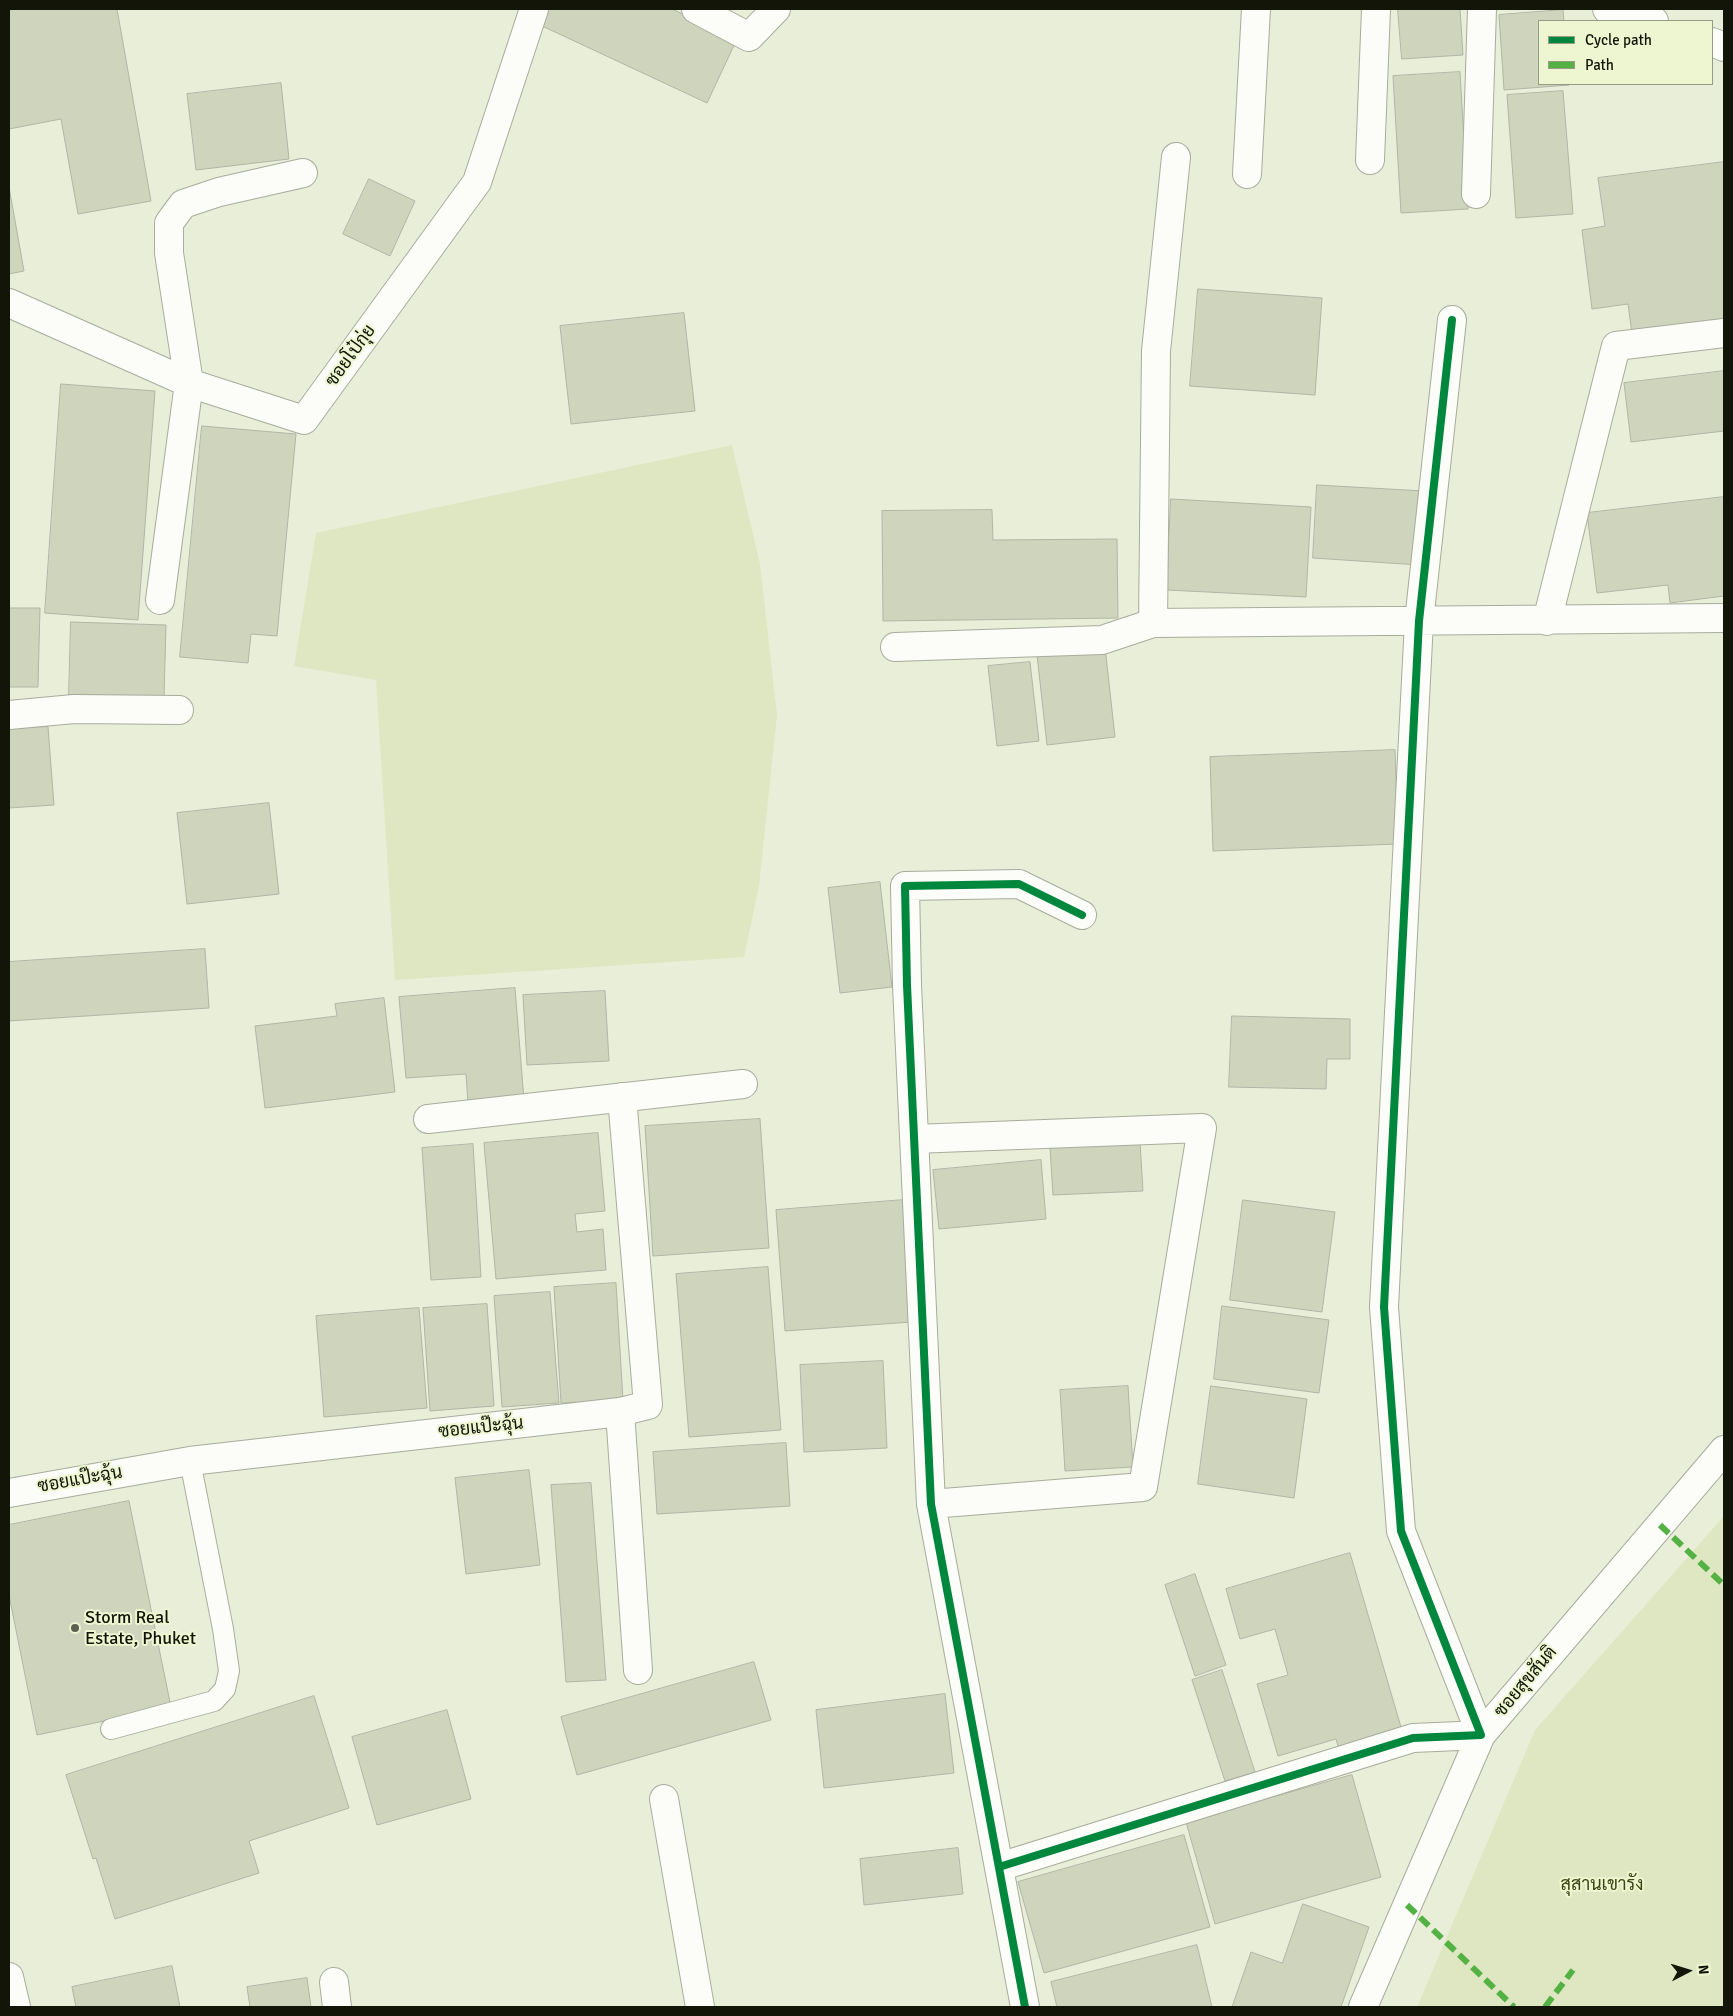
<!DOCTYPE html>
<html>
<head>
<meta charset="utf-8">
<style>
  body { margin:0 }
  #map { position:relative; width:1733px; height:2016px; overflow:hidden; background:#e9eed9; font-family:Signika,sans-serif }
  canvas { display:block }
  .frame { position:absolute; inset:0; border:10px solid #121508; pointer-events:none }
  .legend { position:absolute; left:1538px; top:20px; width:175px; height:65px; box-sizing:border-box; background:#edf6d1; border:1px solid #959c81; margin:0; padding:6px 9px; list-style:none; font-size:15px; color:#121508 }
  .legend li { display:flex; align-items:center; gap:10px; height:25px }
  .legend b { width:25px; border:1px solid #959c81 }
  .north { position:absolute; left:1663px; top:1946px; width:50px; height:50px; -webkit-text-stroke:4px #edf6d1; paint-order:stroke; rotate:85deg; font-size:14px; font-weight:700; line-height:20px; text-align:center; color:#121508 }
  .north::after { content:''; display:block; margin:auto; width:18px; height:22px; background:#121508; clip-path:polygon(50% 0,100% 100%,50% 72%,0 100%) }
</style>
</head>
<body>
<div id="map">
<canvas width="1733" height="2016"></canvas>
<div class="frame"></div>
<ul class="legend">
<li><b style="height:6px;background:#00873e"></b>Cycle path</li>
<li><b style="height:6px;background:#54b144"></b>Path</li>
</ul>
<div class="north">N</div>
</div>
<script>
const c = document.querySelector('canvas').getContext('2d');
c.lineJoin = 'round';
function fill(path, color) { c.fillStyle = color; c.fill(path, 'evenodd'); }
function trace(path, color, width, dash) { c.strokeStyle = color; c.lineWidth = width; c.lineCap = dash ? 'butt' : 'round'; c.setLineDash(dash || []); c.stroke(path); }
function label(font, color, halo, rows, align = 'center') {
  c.font = font + ' Signika,Sarabun,sans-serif'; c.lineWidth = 4; c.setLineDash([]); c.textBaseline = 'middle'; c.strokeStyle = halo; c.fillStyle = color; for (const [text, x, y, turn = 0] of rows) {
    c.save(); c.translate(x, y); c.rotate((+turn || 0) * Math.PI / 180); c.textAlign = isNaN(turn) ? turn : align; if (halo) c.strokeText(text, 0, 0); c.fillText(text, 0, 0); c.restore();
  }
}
fill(new Path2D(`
  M732 445 760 564 777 715 759 886 744 957 395 980 376 680 294 666 316 533Z
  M1724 1516V2007H1417L1535 1730Z`), '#dee7c1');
const building = new Path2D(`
  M9 9H117L151 201 78 214 61 119 9 129Z
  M547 9H672L737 39 707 103 540 25Z
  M1398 9H1460L1463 55 1402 59Z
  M1563 10 1564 21H1539V84L1569 85 1504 90 1499 15Z
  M1460 72 1468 209 1401 213 1393 76Z
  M281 83 289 159 196 170 187 94Z
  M1563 91 1573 214 1516 218 1507 95Z
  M1724 162V322L1632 334 1628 304 1592 309 1582 230 1605 226 1598 178Z
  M369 179 415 201 390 256 343 234Z
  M9 187 24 271 9 274Z
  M1198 289 1322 298 1315 395 1190 386Z
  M684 313 695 411 571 424 560 326Z
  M1724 371V431L1631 442 1624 383Z
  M61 384 155 391 138 620 45 613Z
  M202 426 296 434 277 636 251 634 248 663 180 657Z
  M1317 485 1424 491 1419 565 1313 558Z
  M1724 497V596L1670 603 1668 585 1597 593 1587 513Z
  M1171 499 1311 507 1306 597 1167 590Z
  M992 510 993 540 1117 539 1118 618 883 621 882 511Z
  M9 608H40L38 687H9Z
  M71 622 166 625 164 697 69 695Z
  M1105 647 1115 737 1047 745 1037 655Z
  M1030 662 1039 741 997 746 988 666Z
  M48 727 54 805 9 808V729Z
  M1395 750 1398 844 1213 851 1210 757Z
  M269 803 279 894 187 904 177 813Z
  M880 882 892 987 840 993 828 888Z
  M205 949 209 1008 9 1021V962Z
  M515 988 524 1100 468 1104 466 1074 406 1078 399 997Z
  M605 991 609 1061 527 1065 523 995Z
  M384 998 395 1092 265 1108 255 1026 337 1016 335 1004Z
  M1232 1016 1350 1019V1059H1327L1326 1089 1229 1087Z
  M760 1119 769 1248 653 1256 645 1126Z
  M598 1133 605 1211 575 1214 577 1232 603 1229 606 1270 496 1279 484 1143Z
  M1140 1142 1143 1191 1053 1195 1050 1147Z
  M473 1144 481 1277 431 1280 422 1148Z
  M1041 1160 1046 1219 939 1229 933 1170Z
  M904 1200 912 1322 785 1331 776 1210Z
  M1243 1200 1335 1212 1322 1312 1230 1300Z
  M768 1267 781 1430 689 1437 676 1274Z
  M616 1283 623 1400 561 1403 554 1287Z
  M550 1292 559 1403 502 1407 494 1296Z
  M487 1304 494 1406 430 1411 423 1308Z
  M1222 1306 1329 1320 1319 1393 1214 1379Z
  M419 1308 427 1408 324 1417 316 1316Z
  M883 1361 887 1448 804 1452 800 1365Z
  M1128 1386 1133 1467 1065 1471 1060 1390Z
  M1211 1386 1307 1399 1294 1498 1198 1484Z
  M786 1443 790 1506 657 1514 653 1452Z
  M529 1470 540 1565 466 1574 455 1478Z
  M591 1483 606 1680 566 1682 551 1485Z
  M129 1501 171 1707 37 1735 9 1595V1525Z
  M1350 1553 1403 1734 1340 1753 1336 1739 1278 1756 1257 1684 1288 1675 1275 1629 1240 1639 1226 1589Z
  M1195 1574 1226 1665 1195 1676 1165 1585Z
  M754 1662 771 1720 577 1775 561 1717Z
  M1222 1670 1255 1772 1225 1781 1192 1680Z
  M945 1694 954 1773 824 1788 816 1710Z
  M314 1696 349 1808 249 1841 259 1873 115 1919 96 1858 93 1859 66 1775Z
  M447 1710 471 1799 377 1825 352 1737Z
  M1352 1775 1381 1877 1215 1924 1186 1822Z
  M1184 1835 1210 1927 1044 1973 1018 1882Z
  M958 1848 963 1894 864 1905 860 1859Z
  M1303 1904 1369 1927 1341 2007H1232L1251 1952 1282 1963Z
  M1197 1945 1212 2007H1057L1051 1982Z
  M172 1966 180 2007H76L72 1987Z
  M307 1978 311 2007H250L247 1987Z`);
fill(building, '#cfd4bd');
trace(building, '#b1b5a5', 1);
const service = new Path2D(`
  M111 1729 214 1701 225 1689 229 1671 223 1629 190 1461`);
const minor = new Path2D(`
  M696 9 749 37 776 9
  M1607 9 1654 21
  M1712 42 1724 47
  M1370 160 1376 9
  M1247 174 1256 9
  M1476 194 1482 9
  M9 303 189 383 304 420 477 182 534 9
  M160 600 189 383 169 253V223L183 204 219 192 303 173
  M1547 621 1616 346 1724 333
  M1153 623 1156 351 1176 157
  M895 647 1102 640 1153 623 1724 618
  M9 715 74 709 179 710
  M428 1119 743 1084
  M914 1139 1202 1128 1143 1487 931 1504
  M620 1412 638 1670
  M9 1493 190 1461 620 1412 648 1405 622 1097
  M664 1799 700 2007
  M999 1867 1413 1738 1481 1735 1401 1531 1384 1307 1419 621 1452 320
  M334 1982 337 2007
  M1025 2007 931 1504 907 985 905 886 1019 884 1082 915
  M1363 2007 1481 1735 1724 1450`);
const secondary = new Path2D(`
  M9 1977 16 2007`);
trace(service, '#a8ac9c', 22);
trace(minor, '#a8ac9c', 30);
trace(secondary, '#a8ac9c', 30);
trace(service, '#fcfcf9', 20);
trace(minor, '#fcfcf9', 28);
trace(secondary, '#fcfcf9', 28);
trace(new Path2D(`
  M1660 1525 1724 1585
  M1407 1905 1514 2007
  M1545 2007 1573 1970`), '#54b144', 6, [12, 6]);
trace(new Path2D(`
  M999 1867 1413 1738 1481 1735 1401 1531 1384 1307 1419 621 1452 320
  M1025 2007 931 1504 907 985 905 886 1019 884 1082 915`), '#00873e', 8);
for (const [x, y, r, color] of [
  [75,1628,5,"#5d6151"]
]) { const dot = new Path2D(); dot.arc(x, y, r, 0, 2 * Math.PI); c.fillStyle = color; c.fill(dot); trace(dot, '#edf6d1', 2); }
label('18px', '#121508', '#edf6d1', [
  ["ซอยโป๋กุ่ย",351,356,-54],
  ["ซอยแป๊ะฉุ้น",481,1428,-6],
  ["ซอยแป๊ะฉุ้น",80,1480,-10],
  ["ซอยสุขสันติ",1526,1682,-50]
]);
label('18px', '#121508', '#edf6d1', [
  ["Storm Real",85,1618],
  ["Estate, Phuket",85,1639]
], 'left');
label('18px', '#3d4612', '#edf6d1', [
  ["สุสานเขารัง",1602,1885]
]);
</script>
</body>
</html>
